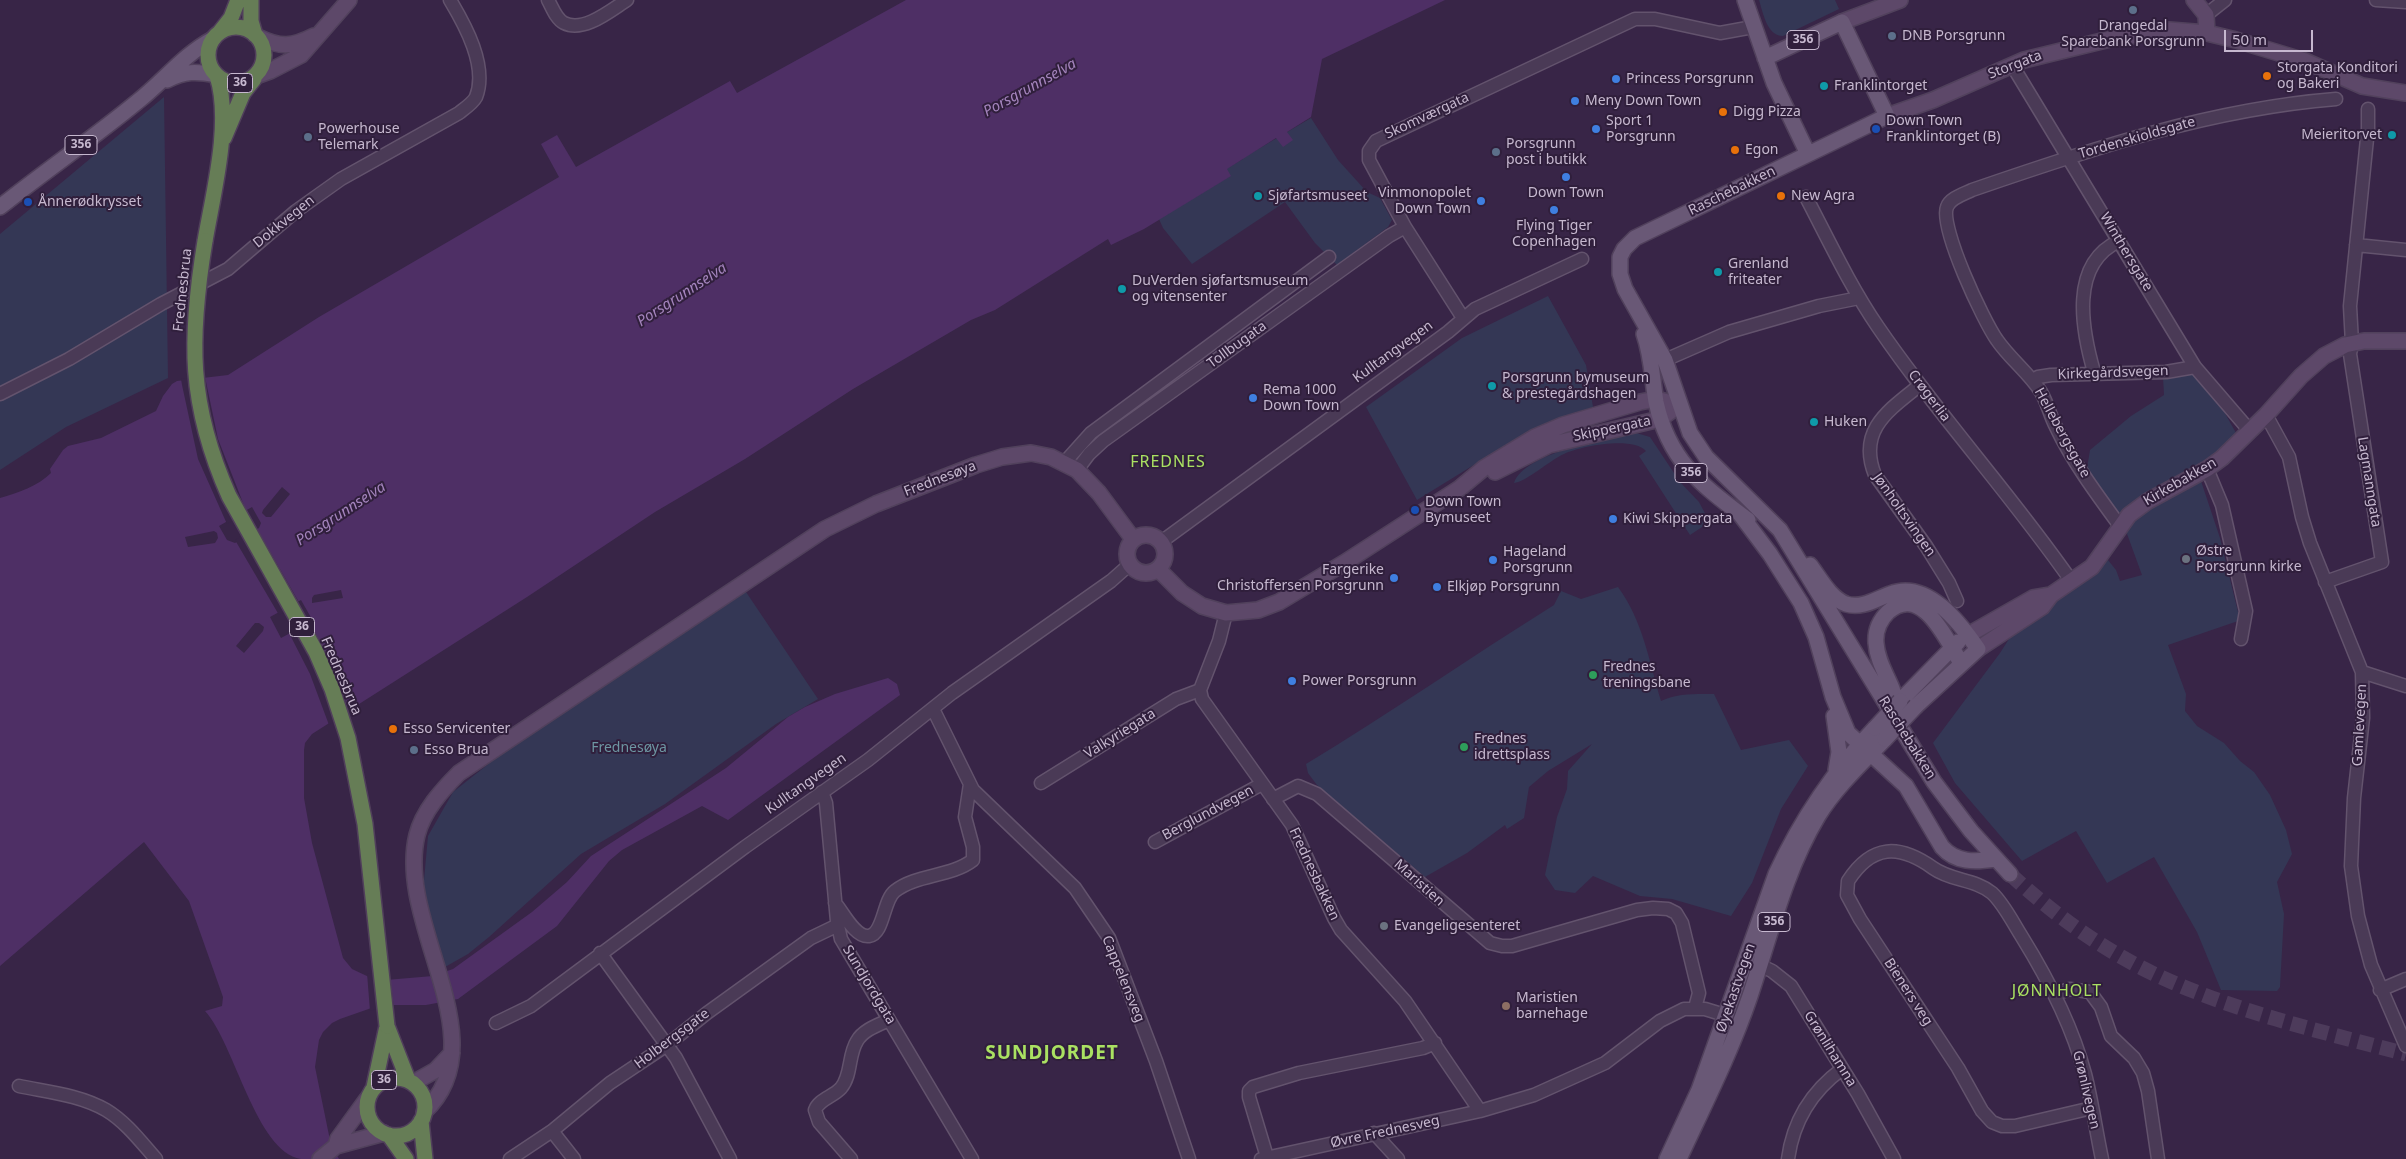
<!DOCTYPE html>
<html>
<head>
<meta charset="utf-8">
<style>
  body { margin:0 }
  #map { position:relative; width:2406px; height:1159px; overflow:hidden; background:#382547; font-family:"Noto Sans",sans-serif }
  canvas { display:block }
  .scale { position:absolute; left:2224px; top:30px; width:89px; height:22px; box-sizing:border-box; border:2px solid #c6b8cf; border-top:0; padding-left:6px; font-size:15px; line-height:18px; white-space:nowrap; color:#c6b8cf; -webkit-text-stroke:4px #301f3c; paint-order:stroke }
</style>
</head>
<body>
<div id="map">
<canvas width="2406" height="1159"></canvas>
<div class="scale">50 m</div>
</div>
<script>
const c = document.querySelector('canvas').getContext('2d');
c.lineJoin = 'round';
function fill(path, color) { c.fillStyle = color; c.fill(path, 'evenodd'); }
function trace(path, color, width, dash) { c.strokeStyle = color; c.lineWidth = width; c.lineCap = dash ? 'butt' : 'round'; c.setLineDash(dash || []); c.stroke(path); }
function label(font, color, halo, rows, align = 'center') {
  c.font = font + ' "Noto Sans",sans-serif'; c.lineWidth = 4; c.setLineDash([]); c.textBaseline = 'middle'; c.strokeStyle = halo; c.fillStyle = color; for (const [text, x, y, turn = 0] of rows) {
    c.save(); c.translate(x, y); c.rotate((+turn || 0) * Math.PI / 180); c.textAlign = isNaN(turn) ? turn : align; if (halo) c.strokeText(text, 0, 0); c.fillText(text, 0, 0); c.restore();
  }
}
fill(new Path2D(`
  M1759 0H1835L1839 9 1783 36C1767 36 1763 13 1759 0Z
  M164 97 168 378 66 427 0 470V234Z
  M1311 118 1338 160 1367 192 1380 198 1392 220 1388 227 1337 265 1315 243 1285 202 1192 264 1163 228 1159 219 1230 176 1226 169 1243 159V158Z
  M1548 296 1586 365 1593 407 1546 425 1511 442 1417 500 1366 407 1462 338Z
  M2202 372 2236 433 2198 472 2220 538 2239 616 2238 621 2168 645 2186 694 2185 711 2197 726 2224 743 2240 761 2254 772 2270 795 2286 830 2292 854 2277 882 2284 914 2280 987 2277 991 2221 990 2197 932 2154 857 2107 883 2076 831 2022 861 1955 783 1933 743 2000 653 2025 614 2108 560 2116 570 2120 581 2142 575 2122 520 2087 468 2090 450 2131 416 2164 395 2163 377Z
  M1633 432 1650 437 1680 482 1699 502 1708 519 1705 525 1690 535 1639 456 1646 451C1633 436 1580 446 1564 454 1550 460 1526 482 1514 483 1524 453 1606 439 1633 432Z
  M1618 587C1643 621 1649 661 1661 701 1677 693 1697 694 1714 694L1741 750 1789 740 1808 766 1781 809 1752 883 1731 916 1672 899 1640 896 1593 876 1575 893 1555 890 1545 875 1557 817 1567 789 1568 771 1592 744 1548 771 1529 787 1524 818 1507 829 1505 825 1467 853 1425 877 1317 785 1308 773 1306 764C1390 713 1471 657 1554 605L1561 591 1581 599Z
  M744 589 818 699 776 724 665 804 581 854 489 937 468 954 445 967 423 891 428 836 453 792 501 754Z`), '#343755');
fill(new Path2D(`
  M906 0H1445L1322 59 1311 117 1287 132 1293 140 1283 147 1276 138 1227 169 1231 176 1144 229 1111 245 1108 239 995 310 971 320 853 389 745 459 655 512 527 597 312 734 305 743 304 750V798L312 843 343 958 352 969 369 977 386 980 433 976 453 969 532 912 567 882 591 856 726 768 788 717 805 707 835 694 888 678 897 684 900 695 728 820 702 806 622 850 609 861 557 926 458 999 426 1005H380L340 1019 332 1023 323 1032 319 1040 315 1067 331 1145 339 1159C327 1159 313 1159 301 1159 256 1152 235 1044 205 1011L222 1006 223 997 189 901 144 842 0 966V498C18 493 38 486 51 473L50 469 63 450 68 446 101 438 156 411 163 396 172 384 177 381 228 375 319 317 559 177 541 144 557 135 576 167 730 81 737 93ZM282 487 290 494 271 517H266L262 513 263 510ZM252 507 261 523 259 528 235 543 227 540 219 526ZM214 531 217 533 218 538 215 543 188 547 185 537ZM341 590 343 598 312 603V598L314 595ZM301 600 313 621 281 638 270 617ZM255 623H259L264 627 263 631 244 653 236 646Z`), '#4e2f65');
fill(new Path2D(`
  M205 377 218 439 247 513 227 524 198 459 182 385 181 379Z
  M256 527 300 604 279 615 235 540Z
  M309 620 331 663 350 712 329 725 310 674 288 631Z
  M367 973 390 977 394 1008H380L370 1011Z`), '#382547');
trace(new Path2D(`
  M2010 874C2050 911 2093 943 2142 968 2223 1009 2319 1031 2406 1054`), '#4d3b5b', 15, [15, 8]);
const street = new Path2D(`
  M548 0C552 7 556 19 564 23 584 33 611 10 627 0
  M2376 0 2406 2
  M2206 15 2225 0
  M2012 65 2195 367 2250 431
  M1806 197C1829 241 1850 286 1878 327 1938 415 2011 494 2072 582
  M2356 245 2406 250
  M1463 318 1405 227 1369 160V151L1376 141 1635 19H1655L1720 33 1753 27
  M1665 360 1729 332 1819 306 1859 298
  M2094 372C2082 330 2069 264 2119 241
  M2032 380 2038 377 2051 375 2166 372 2195 367
  M1920 385C1889 410 1857 430 1875 475L1926 546 1949 583 1957 601
  M0 394 69 359 161 304 228 269 296 211 341 179 459 113C464 109 473 103 476 97 488 66 465 25 450 0
  M2266 415 2289 457 2302 517 2310 543 2362 672 2363 718 2354 798 2351 866 2358 916 2371 965 2406 1046
  M1065 462 1091 433 1329 257
  M2207 469 2222 505 2246 611 2241 639
  M1077 470 1089 454 1103 441 1389 236 1405 227
  M2120 526C2098 496 2072 461 2056 427 2050 416 2048 404 2041 392 2029 373 2010 359 1997 340 1984 322 1939 227 1947 207 1950 198 1964 194 1972 190 2091 149 2210 109 2336 99
  M1161 542 1448 332 1475 309 1582 259
  M2325 582 2382 562 2350 354 2352 343 2350 306 2368 129V109
  M1226 613 1219 641 1200 690 1202 699 1292 825 1334 918 1341 930 1405 1001 1480 1111
  M2362 672 2406 686
  M933 709 973 790 1075 888 1109 938 1156 1061 1189 1159
  M1041 783 1176 699 1200 690
  M822 792 826 803 837 921 841 939 972 1159
  M1273 799 1298 786 1317 794 1490 943 1502 946H1512L1637 910 1653 908 1668 909 1676 913 1682 923 1699 993 1695 1008
  M1155 842 1262 784
  M835 903C843 912 855 938 869 936 884 934 883 900 895 891 917 874 951 877 973 860V847L965 817 970 784
  M600 953 676 1058 730 1159
  M1753 962 1772 971 1791 986 1858 1094 1894 1159
  M2380 990 2406 979
  M2054 994 2070 989 2090 992 2101 1007 2111 1036 2134 1058 2143 1073 2148 1091 2158 1159
  M496 1023 531 1006 745 847 868 760 952 693 1111 581 1129 565
  M19 1086C48 1092 80 1095 106 1110 126 1122 141 1142 156 1159
  M2092 1108 2015 1126H2002L1992 1122 1982 1111 1958 1068 1860 919 1847 895 1848 881C1872 844 1899 844 1933 868 1951 881 1975 879 1992 893 2004 904 2013 923 2022 937 2048 979 2072 1025 2085 1074 2092 1101 2096 1131 2102 1159
  M552 1131 574 1159
  M1374 1133 1398 1159
  M1267 1157 1249 1097V1091L1253 1087 1299 1073 1423 1048 1435 1043
  M510 1159 552 1131 610 1083 667 1045 707 1013 811 938 838 925
  M851 1159 819 1122 815 1110C819 1099 833 1097 841 1088 852 1075 848 1055 857 1041 863 1030 878 1025 889 1020
  M1261 1159 1480 1111 1534 1095 1605 1063 1660 1021 1684 1009H1705L1741 1020
  M1788 1159C1793 1122 1812 1091 1842 1069`);
const secondary = new Path2D(`
  M2194 0 2206 15 2207 33
  M1842 22 1900 0
  M258 37C281 48 292 47 314 36
  M256 76 270 71 301 55 349 0
  M1887 116 1933 100 2024 60 2110 39 2169 30 2207 33 2236 40 2305 61 2362 86 2406 93
  M1495 472 1549 445 1660 419 1679 405
  M1127 554a19 19 0 1 1 38 0a19 19 0 1 1-38 0Z
  M1158 569 1182 593 1202 606 1226 613 1258 610 1279 602 1344 563 1460 488 1484 468 1535 437 1563 425 1640 402 1656 399 1679 405
  M1968 635 2033 598 2051 595 2092 567 2129 515 2148 501 2207 469 2222 458 2266 415 2301 376 2324 356 2345 345 2364 341H2406
  M1978 649 2042 607 2051 595
  M413 1083 436 1070 452 1053
  M424 1112C500 1041 395 924 417 835 423 811 442 790 459 773L825 529 876 504 976 465 1002 457 1031 453 1051 457 1077 470 1099 493 1133 539
  M336 1146 338 1139 367 1099
  M336 1146 384 1133
  M320 1159 336 1146`);
const primary = new Path2D(`
  M1745 0 1774 83 1808 154
  M1765 58 1842 22 1887 116 1635 238 1624 249 1620 257V274L1625 289 1665 360 1690 433 1706 457 1780 530 1934 782 1971 831 2010 874
  M167 80C185 71 196 71 216 75
  M0 207C45 171 92 139 137 102 164 81 183 55 213 39
  M1644 334C1652 357 1652 378 1656 402 1669 462 1702 485 1748 520
  M1740 514 1770 554 1801 603 1816 637 1833 697 1848 733 1906 786 1942 847C1956 863 1975 862 1995 859
  M1810 565C1820 578 1830 598 1846 604 1862 609 1876 599 1890 594 1927 579 1960 623 1978 649L1916 706
  M1900 701 1958 642
  M1834 716 1839 752 1836 770
  M1899 716C1896 706 1895 695 1891 686 1885 672 1877 659 1876 643 1875 631 1880 620 1888 612 1922 582 1947 641 1961 663
  M1667 1159 1699 1090 1776 874C1802 818 1833 772 1875 728
  M1679 1159C1704 1105 1731 1052 1750 996 1770 936 1785 871 1818 816 1836 787 1862 763 1885 739`);
const highway = new Path2D(`
  M251 0V21L255 35
  M208 55a28 28 0 1 1 56 0a28 28 0 1 1-56 0Z
  M220 32 231 18 238 0
  M224 138 243 93 254 79
  M205 241C213 194 232 122 217 76
  M387 1026 408 1080
  M367 1107a29 29 0 1 1 58 0a29 29 0 1 1-58 0Z
  M374 1087 387 1026
  M421 1121 425 1159
  M389 1135 406 1159`);
trace(street, '#63536d', 15);
trace(secondary, '#51415c', 18);
trace(primary, '#51415c', 18);
trace(highway, '#503f5b', 18);
trace(street, '#4a3a56', 12);
trace(secondary, '#5d4869', 15);
trace(primary, '#695876', 15);
trace(highway, '#667d56', 15);
const primaryBridge = new Path2D(`
  M1875 728 1900 701
  M1885 739 1916 706`);
const highwayBridge = new Path2D(`
  M205 241C189 338 188 404 229 496L316 652 332 689 348 738 365 824 387 1026`);
trace(primaryBridge, '#51415c', 18, []);
trace(highwayBridge, '#503f5b', 18, []);
trace(primaryBridge, '#695876', 15);
trace(highwayBridge, '#667d56', 15);
for (const [x, y, r, color] of [
  [2133,10,5,"#5c6f8a"],
  [1892,36,5,"#5c6f8a"],
  [2267,76,5,"#e8710a"],
  [1616,79,5,"#3f7fe0"],
  [1824,86,5,"#0f9aa8"],
  [1575,101,5,"#3f7fe0"],
  [1723,112,5,"#e8710a"],
  [1596,129,5,"#3f7fe0"],
  [1876,129,5,"#1a4fb4"],
  [2392,135,5,"#0f9aa8"],
  [308,137,5,"#5c6f8a"],
  [1735,150,5,"#e8710a"],
  [1496,152,5,"#5c6f8a"],
  [1566,177,5,"#3f7fe0"],
  [1258,196,5,"#0f9aa8"],
  [1781,196,5,"#e8710a"],
  [1481,201,5,"#3f7fe0"],
  [28,202,5,"#1a4fb4"],
  [1554,210,5,"#3f7fe0"],
  [1718,272,5,"#0f9aa8"],
  [1122,289,5,"#0f9aa8"],
  [1492,386,5,"#0f9aa8"],
  [1253,398,5,"#3f7fe0"],
  [1814,422,5,"#0f9aa8"],
  [1415,510,5,"#1a4fb4"],
  [1613,519,5,"#3f7fe0"],
  [2186,559,5,"#6b7280"],
  [1493,560,5,"#3f7fe0"],
  [1394,578,5,"#3f7fe0"],
  [1437,587,5,"#3f7fe0"],
  [1593,675,5,"#2e9e5b"],
  [1292,681,5,"#3f7fe0"],
  [393,729,5,"#e8710a"],
  [1464,747,5,"#2e9e5b"],
  [414,750,5,"#5c6f8a"],
  [1384,926,5,"#6b7280"],
  [1506,1006,5,"#8d6e63"]
]) { const dot = new Path2D(); dot.arc(x, y, r, 0, 2 * Math.PI); c.fillStyle = color; c.fill(dot); trace(dot, '#301f3c', 2); }
for (const [x, y, w] of [
  [1803,40,32],
  [240,83,25],
  [81,145,32],
  [1691,473,32],
  [302,627,25],
  [1774,922,32],
  [384,1080,25]
]) { const box = new Path2D(); box.roundRect(x - w / 2, y - 9.5, w, 19, 4); c.fillStyle = '#301f3c'; c.fill(box); trace(box, '#c6b8cf', 1); }
label('bold 12px', '#c6b8cf', null, [
  ["356",1803,40],
  ["36",240,83],
  ["356",81,145],
  ["356",1691,473],
  ["36",302,627],
  ["356",1774,922],
  ["36",384,1080]
]);
label('14px', '#c6b8cf', '#301f3c', [
  ["Drangedal",2133,26,"center"],
  ["Sparebank Porsgrunn",2133,42,"center"],
  ["DNB Porsgrunn",1902,36],
  ["Storgata Konditori",2277,68],
  ["og Bakeri",2277,84],
  ["Princess Porsgrunn",1626,79],
  ["Franklintorget",1834,86],
  ["Meny Down Town",1585,101],
  ["Digg Pizza",1733,112],
  ["Sport 1",1606,121],
  ["Porsgrunn",1606,137],
  ["Down Town",1886,121],
  ["Franklintorget (B)",1886,137],
  ["Powerhouse",318,129],
  ["Telemark",318,145],
  ["Meieritorvet",2382,135,"right"],
  ["Porsgrunn",1506,144],
  ["post i butikk",1506,160],
  ["Egon",1745,150],
  ["Vinmonopolet",1471,193,"right"],
  ["Down Town",1471,209,"right"],
  ["Down Town",1566,193,"center"],
  ["Sjøfartsmuseet",1268,196],
  ["New Agra",1791,196],
  ["Ånnerødkrysset",38,202],
  ["Flying Tiger",1554,226,"center"],
  ["Copenhagen",1554,242,"center"],
  ["Grenland",1728,264],
  ["friteater",1728,280],
  ["DuVerden sjøfartsmuseum",1132,281],
  ["og vitensenter",1132,297],
  ["Porsgrunn bymuseum",1502,378],
  ["& prestegårdshagen",1502,394],
  ["Rema 1000",1263,390],
  ["Down Town",1263,406],
  ["Huken",1824,422],
  ["Down Town",1425,502],
  ["Bymuseet",1425,518],
  ["Kiwi Skippergata",1623,519],
  ["Østre",2196,551],
  ["Porsgrunn kirke",2196,567],
  ["Hageland",1503,552],
  ["Porsgrunn",1503,568],
  ["Fargerike",1384,570,"right"],
  ["Christoffersen Porsgrunn",1384,586,"right"],
  ["Elkjøp Porsgrunn",1447,587],
  ["Frednes",1603,667],
  ["treningsbane",1603,683],
  ["Power Porsgrunn",1302,681],
  ["Esso Servicenter",403,729],
  ["Frednes",1474,739],
  ["idrettsplass",1474,755],
  ["Esso Brua",424,750],
  ["Evangeligesenteret",1394,926],
  ["Maristien",1516,998],
  ["barnehage",1516,1014]
], 'left');
label('14px', '#c6b8cf', '#301f3c', [
  ["Storgata",2015,65,-21],
  ["Skomværgata",1427,116,-25],
  ["Tordenskioldsgate",2137,138,-16],
  ["Raschebakken",1732,191,-26],
  ["Dokkvegen",284,222,-39],
  ["Winthersgate",2126,252,59],
  ["Frednesbrua",183,290,-84],
  ["Tollbugata",1237,345,-36],
  ["Kulltangvegen",1393,352,-36],
  ["Kirkegårdsvegen",2113,373,-2],
  ["Crøgerlia",1929,396,53],
  ["Skippergata",1612,429,-12],
  ["Hellebergsgate",2062,433,61],
  ["Frednesøya",940,479,-21],
  ["Kirkebakken",2180,482,-30],
  ["Lagmanngata",2369,482,81],
  ["Jønholtsvingen",1904,515,55],
  ["Frednesbrua",341,676,67],
  ["Gamlevegen",2360,725,-87],
  ["Valkyriegata",1120,734,-32],
  ["Raschebakken",1907,738,58],
  ["Kulltangvegen",806,784,-35],
  ["Berglundvegen",1208,813,-28],
  ["Frednesbakken",1314,874,65],
  ["Maristien",1419,883,42],
  ["Cappelensveg",1123,979,68],
  ["Sundjordgata",869,985,59],
  ["Øyekastvegen",1736,988,-71],
  ["Bieners veg",1908,992,57],
  ["Holbergsgate",672,1039,-37],
  ["Grønlihamna",1830,1049,58],
  ["Grønlivegen",2086,1090,77],
  ["Øvre Frednesveg",1385,1132,-12]
]);
label('14px', '#6d96a2', '#301f3c', [
  ["Frednesøya",629,748]
]);
label('italic 15px', '#a484bd', '#301f3c', [
  ["Porsgrunnselva",1030,88,-29],
  ["Porsgrunnselva",682,295,-33],
  ["Porsgrunnselva",341,514,-33]
]);
c.letterSpacing = '1px';
label('16px', '#aae162', '#301f3c', [
  ["FREDNES",1168,462],
  ["JØNNHOLT",2057,991]
]);
c.letterSpacing = '0px';
c.letterSpacing = '1px';
label('bold 19px', '#aae162', '#301f3c', [
  ["SUNDJORDET",1052,1054]
]);
c.letterSpacing = '0px';
</script>
</body>
</html>
